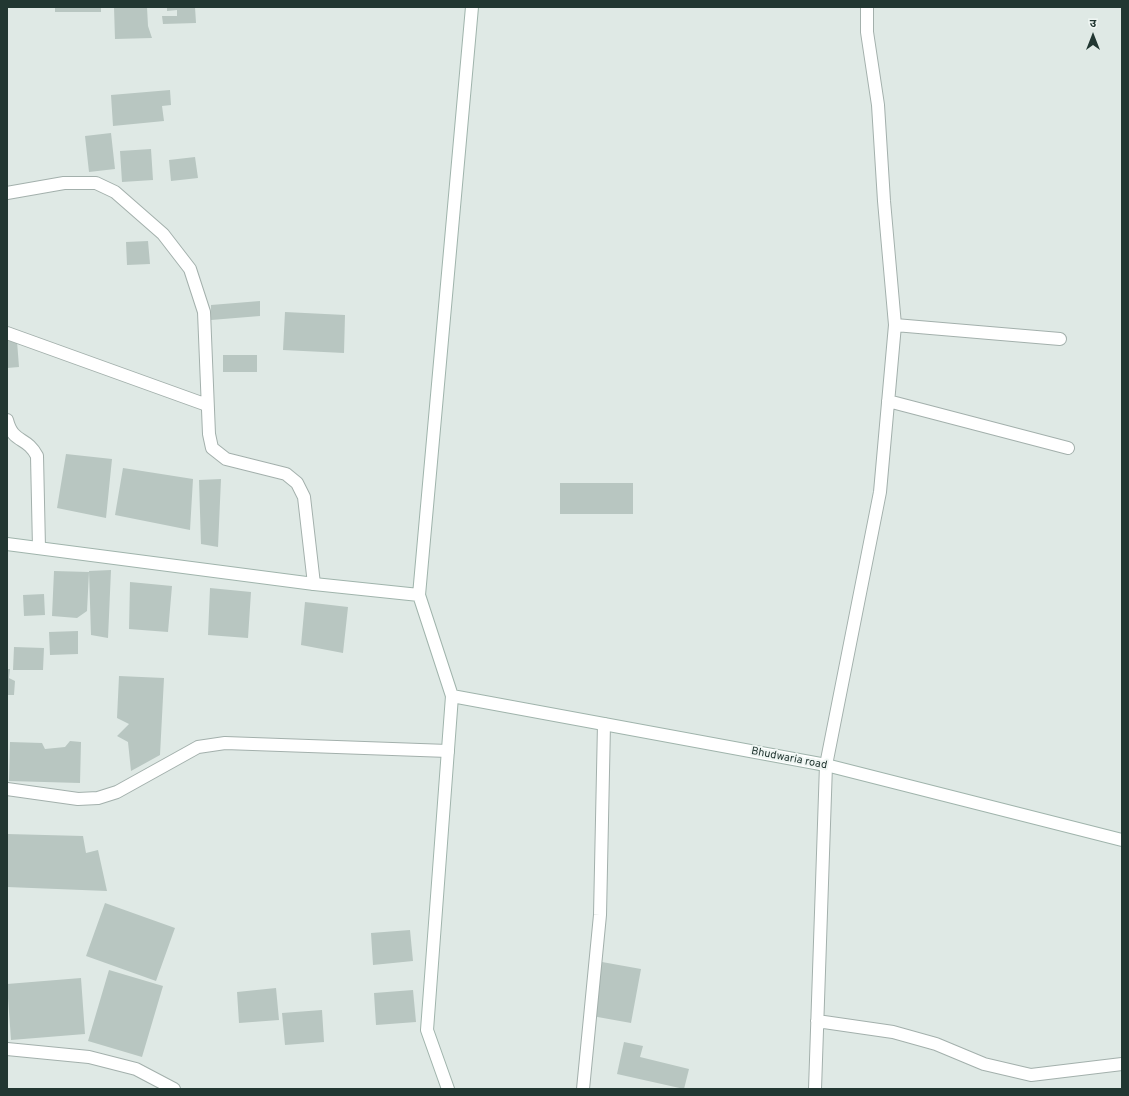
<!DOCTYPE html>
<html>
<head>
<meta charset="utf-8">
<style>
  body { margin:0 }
  #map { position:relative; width:1129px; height:1096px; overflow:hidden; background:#dfe9e5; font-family:Overpass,"Noto Sans Devanagari",sans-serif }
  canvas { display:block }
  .frame { position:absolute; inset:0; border:8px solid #223732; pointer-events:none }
  .north { position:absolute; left:1073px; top:16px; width:40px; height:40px; -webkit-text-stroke:3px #eff6f3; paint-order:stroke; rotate:0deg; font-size:11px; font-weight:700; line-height:16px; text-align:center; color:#223732 }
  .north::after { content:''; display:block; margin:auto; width:14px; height:18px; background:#223732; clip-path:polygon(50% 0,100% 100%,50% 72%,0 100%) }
</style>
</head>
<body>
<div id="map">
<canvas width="1129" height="1096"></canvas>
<div class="frame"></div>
<div class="north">उ</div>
</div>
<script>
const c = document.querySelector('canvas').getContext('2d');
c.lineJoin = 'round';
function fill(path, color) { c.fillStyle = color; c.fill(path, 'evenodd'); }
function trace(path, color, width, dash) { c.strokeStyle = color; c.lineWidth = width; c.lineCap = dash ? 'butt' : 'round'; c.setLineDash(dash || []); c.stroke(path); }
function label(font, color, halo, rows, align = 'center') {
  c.font = font + ' Overpass,sans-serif'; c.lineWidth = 4; c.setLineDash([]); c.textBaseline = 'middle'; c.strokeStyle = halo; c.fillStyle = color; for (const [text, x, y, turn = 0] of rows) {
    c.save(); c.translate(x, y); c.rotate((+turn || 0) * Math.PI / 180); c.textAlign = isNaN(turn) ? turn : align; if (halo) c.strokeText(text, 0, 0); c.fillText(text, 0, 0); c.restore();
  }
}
fill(new Path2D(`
  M55 7H101V12H55Z
  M114 7H147L148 26 152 38 115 39Z
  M167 7H195L196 23 163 24 162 16H177V10L167 11Z
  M170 90 171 105 162 106 164 121 113 126 111 95Z
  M111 133 115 169 89 172 85 136Z
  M151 149 153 180 122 182 120 151Z
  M195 157 198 178 171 181 169 160Z
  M148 241 150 264 127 265 126 242Z
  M260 301V316L211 320V305Z
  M285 312 345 315 344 353 283 350Z
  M7 340 17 341 19 367 7 368Z
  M223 355H257V372H223Z
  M66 454 112 459 106 518 57 508Z
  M123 468 193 479 190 530 115 515Z
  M221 479 218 547 201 544 199 480Z
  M560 483H633V514H560Z
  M111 570 108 638 91 635 89 571Z
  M54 571 89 572 87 611 77 618 52 616Z
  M130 582 172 586 168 632 129 629Z
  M210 588 251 592 248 638 208 635Z
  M44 594 45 615 24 616 23 595Z
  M305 602 348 607 343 653 301 645Z
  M78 631V654L50 655 49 632Z
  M14 647 44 648 43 670H13Z
  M7 669H10L9 678 15 681 14 695H7Z
  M119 676 164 678 160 755 131 771 128 742 117 736 129 724 117 718Z
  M70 741 81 742 80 783 9 781 10 742 42 743 45 749 65 747Z
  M7 834 83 836 86 853 98 850 107 891 7 887Z
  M105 903 175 928 156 981 86 956Z
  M410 930 413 961 373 965 371 933Z
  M602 962 641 969 631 1023 592 1016Z
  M109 970 163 986 142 1057 88 1041Z
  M81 978 85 1034 11 1040 7 984Z
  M276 988 279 1020 239 1023 237 992Z
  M413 990 416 1022 376 1025 374 993Z
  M322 1010 324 1042 285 1045 282 1013Z
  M624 1042 643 1046 640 1057 689 1069 684 1089 617 1074Z`), '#b8c6c1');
const street = new Path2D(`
  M7 193 64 183H96L115 192 163 234 190 269 204 312 209 434 212 448 226 459 286 474 297 483 304 497 314 584
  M895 325 1060 339
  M7 333 207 405
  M888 401 1068 448
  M7 420C13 444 27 436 37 456L39 548
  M7 789 78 799 98 798 117 792 198 747 225 743 448 751
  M817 1021 893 1032 936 1044 984 1064 1031 1075 1122 1064
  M7 1049 89 1057 136 1069 174 1089
  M583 1089 600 915 604 724
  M815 1089 826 765 880 492 895 325 884 201 878 105 867 32V7`);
const secondary = new Path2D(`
  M7 544 314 584 419 595
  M452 696 826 765 1122 840
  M448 1089 427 1030 452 696 419 595 472 7`);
trace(street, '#a3b0ac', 14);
trace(secondary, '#a0b4ac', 14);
trace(street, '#fff', 12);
trace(secondary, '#fff', 12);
label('11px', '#223732', '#eff6f3', [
  ["Bhudwaria road",789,759,11]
]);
</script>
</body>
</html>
